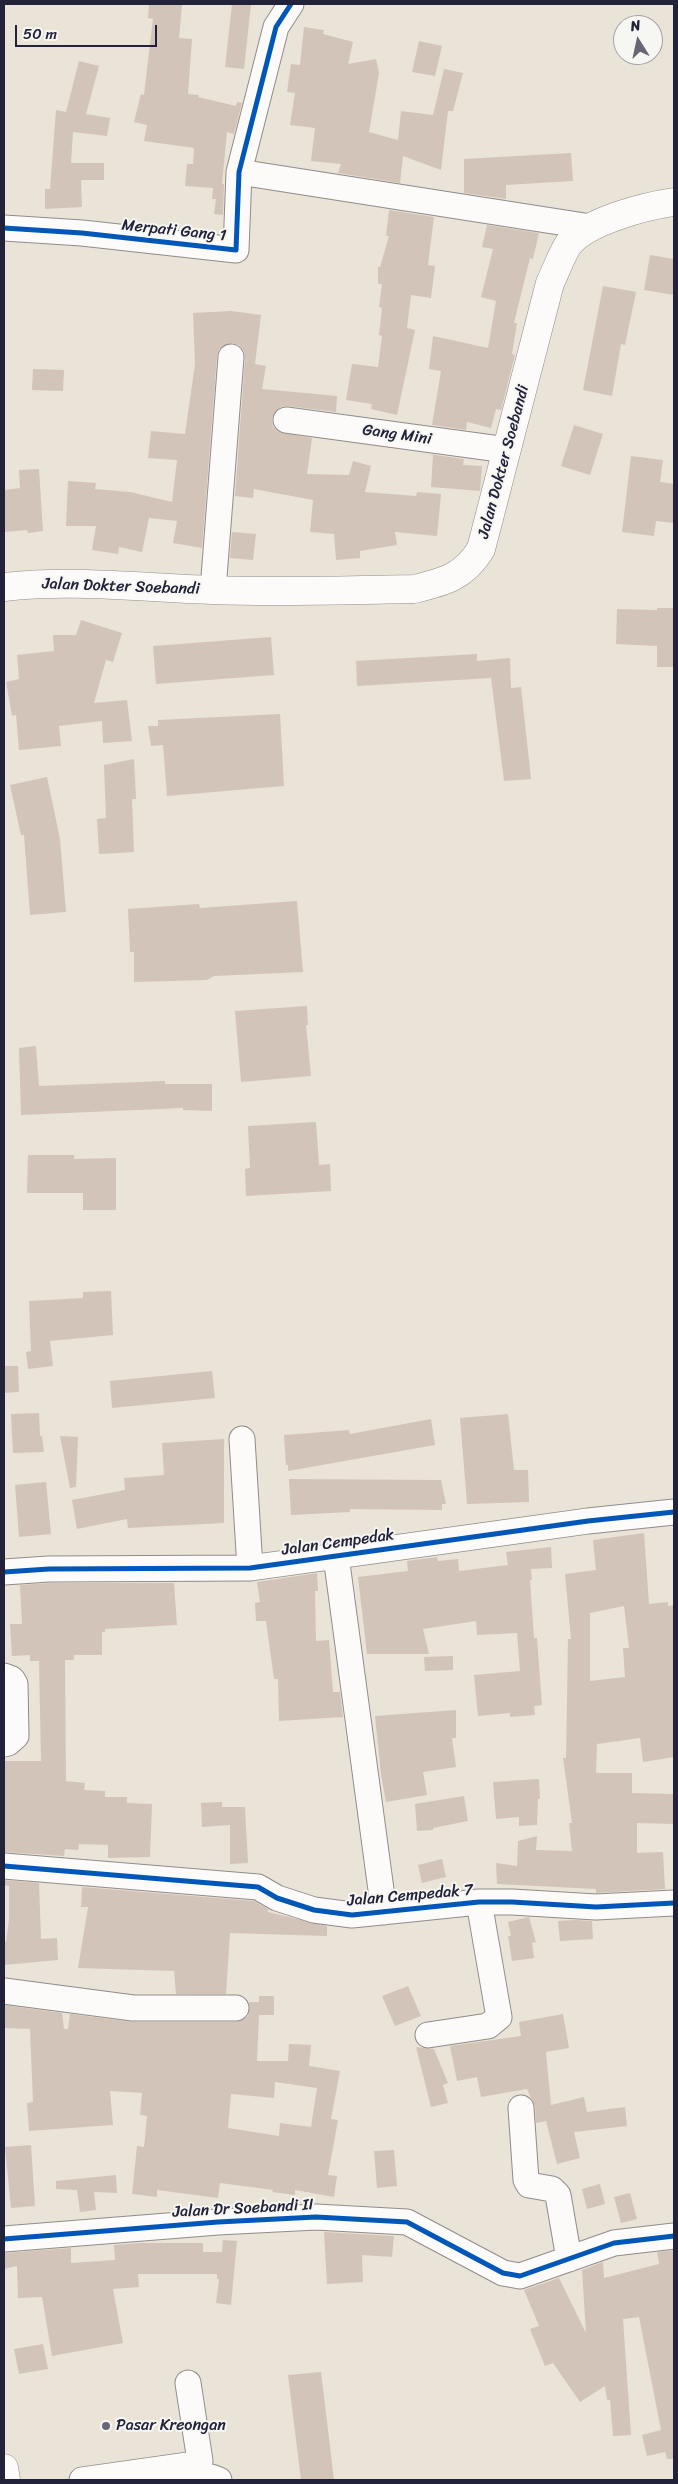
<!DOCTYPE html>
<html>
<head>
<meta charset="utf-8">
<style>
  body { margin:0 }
  #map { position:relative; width:678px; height:2484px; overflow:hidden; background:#eae3d7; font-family:Sriracha,sans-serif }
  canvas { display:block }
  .frame { position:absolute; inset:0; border:5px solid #22223b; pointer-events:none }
  .north { position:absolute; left:613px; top:15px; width:50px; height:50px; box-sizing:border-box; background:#f6f6f2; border:1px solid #a1a1a9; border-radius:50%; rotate:350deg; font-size:14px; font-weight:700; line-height:20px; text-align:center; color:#22223b }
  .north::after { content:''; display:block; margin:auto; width:18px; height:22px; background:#686672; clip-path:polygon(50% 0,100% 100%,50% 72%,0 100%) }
  .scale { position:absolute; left:15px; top:25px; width:142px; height:22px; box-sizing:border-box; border:2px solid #22223b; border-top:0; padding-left:6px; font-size:15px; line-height:18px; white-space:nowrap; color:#22223b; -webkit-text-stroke:4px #f6f6f2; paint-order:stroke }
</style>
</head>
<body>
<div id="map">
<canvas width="678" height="2484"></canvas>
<div class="frame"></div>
<div class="north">N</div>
<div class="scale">50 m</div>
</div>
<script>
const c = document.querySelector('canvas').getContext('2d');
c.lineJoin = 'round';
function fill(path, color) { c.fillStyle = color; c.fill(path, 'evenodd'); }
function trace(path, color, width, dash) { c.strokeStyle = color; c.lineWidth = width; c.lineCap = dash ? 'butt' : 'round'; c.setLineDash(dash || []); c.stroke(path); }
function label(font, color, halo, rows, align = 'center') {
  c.font = font + ' Sriracha,sans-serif'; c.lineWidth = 4; c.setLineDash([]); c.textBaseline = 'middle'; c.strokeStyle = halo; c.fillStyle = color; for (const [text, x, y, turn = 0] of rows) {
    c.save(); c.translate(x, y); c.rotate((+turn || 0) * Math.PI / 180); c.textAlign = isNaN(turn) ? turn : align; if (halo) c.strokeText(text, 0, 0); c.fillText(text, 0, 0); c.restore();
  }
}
fill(new Path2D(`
  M149 4 182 5 179 38 192 39 188 94 199 95 198 97 236 106 237 102 242 103 234 134 227 132 222 184H224L223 215 214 214 216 199H212L213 188 185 186 187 164H193L194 148 144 141 147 125 134 122 141 94 144 95 153 19 148 18Z
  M232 4H251L244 69 225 67Z
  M304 27 324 30 323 34 353 42 348 64 376 59 379 73 369 132 398 140 401 111 433 115 444 69 463 73 453 111H448L441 170 403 156 400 183 338 173 341 164 311 161 315 128 290 125 295 93 287 92 291 64 300 65Z
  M419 41 442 46 435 76 412 72Z
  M79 61 99 66 86 114 110 118 107 136 73 132 71 163H104V180H81L82 207 45 209V189H50L56 110 66 112Z
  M571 153 573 181 506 185V199L464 193V159Z
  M389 210 434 217 428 265 435 266 431 298 411 295 407 328 415 330 397 415 371 409 372 404 346 400 352 364 378 367 382 336 379 335 382 308 379 307 382 284H378V267H380L389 236H386Z
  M487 225 539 233 533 259 530 258 514 323H517L512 354 515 355 501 410 496 409 491 428 467 422 466 430 432 425 441 371 429 369 433 336 488 348 496 301 481 297 493 249 482 247Z
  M650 255 674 259V295L644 290Z
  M603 286 636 292 625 345 621 344 612 396 583 390Z
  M231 311 261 315 255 364 266 366 262 389 337 396 336 412 287 406 280 407 272 418 273 426 278 432 312 438 307 474 349 475 353 461 371 466 365 492 416 496 417 492 441 494 437 536 395 532 397 545 360 551V558L336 560 334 534 310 532 313 500 254 489 253 498 235 496 245 358 244 351 239 345 232 343 219 349 217 356 202 548 173 543 177 521 149 518 142 552 119 547 118 554 92 550 96 526H66L68 481 96 483 95 489 130 492 172 502 177 460 148 458 151 431 185 434 195 364 193 313Z
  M33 369 64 370 63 391 32 390Z
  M574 425 603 434 590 475 561 466Z
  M421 453 464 459 463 465 482 466 480 491 431 487 433 455Z
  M631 456 663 460 660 482 674 484V523L656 521 654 536 622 532Z
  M39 469 43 531 28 533 27 530 4 532V490L20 488 19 470Z
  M232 532 256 534 253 560 230 558Z
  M657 608H674V667H657V646L616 644 617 609 657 610Z
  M81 620 122 633 113 662 106 660 94 703 127 700 132 741 103 743 102 721 59 726 61 746 19 750 16 715 12 716 6 682 19 679 17 655 54 651 53 635H76Z
  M271 637 274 675 156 684 153 646Z
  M477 654V661L510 658 511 688 521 687 531 779 504 781 491 678 357 686 356 661Z
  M280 714 284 786 167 796 163 745 151 746 148 726H158V720Z
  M134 759 136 799H132L134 852 99 854 97 819 106 818 104 765Z
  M47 777 60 839 66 912 30 915 24 835H21L10 785Z
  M297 901 303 972 214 976 207 980 134 982V952H130L128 909 199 904 200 908Z
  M307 1006 308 1025H306L311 1076 241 1082 235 1011Z
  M36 1046 39 1086 165 1081V1084H212V1111L183 1110V1108L21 1115 19 1048Z
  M316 1122 319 1165 330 1164 331 1191 246 1196 245 1169 250 1168 248 1126Z
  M28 1155H74V1159L116 1158V1210H83V1193H27Z
  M111 1291 113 1335 50 1341 53 1366 28 1369 26 1352 31 1351 29 1301 83 1298V1292Z
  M4 1366H18L19 1392 4 1393Z
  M212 1371 215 1398 112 1408 110 1381Z
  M39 1413 40 1436H42L44 1452 13 1453 11 1414Z
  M508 1414 514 1470H528L529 1502 467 1504 460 1418Z
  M431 1419 435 1445 288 1471V1465H286L284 1435 349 1430 350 1434Z
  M60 1436 78 1437 76 1487 70 1488Z
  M224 1439V1523L128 1528 127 1519 77 1529 72 1500 125 1490 124 1478 164 1475 162 1443Z
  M289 1479 441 1480 446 1504H442V1510L350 1509V1512L291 1515Z
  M46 1482 51 1534 19 1537 15 1485Z
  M644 1533 649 1604 668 1602V1606L674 1605V1757L643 1762 640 1738 597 1744 596 1773H632V1793L674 1794V1824L637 1823V1853L663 1852 665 1889 596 1893V1889L497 1884 496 1863 517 1866 518 1841 537 1836 536 1850 572 1851 569 1823H572L563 1758H566L568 1639H571L565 1574 596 1570 593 1540ZM624 1606 629 1648H623L625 1677 590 1681V1613Z
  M551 1547 552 1568 531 1569 532 1580H530L534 1638H537L542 1705 534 1706 535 1715 510 1717V1713L478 1716 474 1675 520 1671 517 1633 477 1635 476 1621 423 1629 429 1654H367L358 1577 408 1571 407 1561 437 1557 438 1561 458 1559 459 1571 508 1565 506 1552Z
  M317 1573 318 1591H315L316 1641 329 1640 333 1692H340L343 1717 279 1721 278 1679H274L266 1621H256L255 1603 260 1602 257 1582Z
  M50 1583H174L177 1625 105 1629V1632H102V1655H74V1660H65L66 1781 85 1783 84 1790 105 1791V1797H127V1803L152 1804 150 1857 108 1858V1845L79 1844 78 1850 65 1849 64 1856 4 1852V1761H41L39 1661H30V1655L12 1656 10 1624H22L20 1585Z
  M453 1656V1670L425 1671 424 1657Z
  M456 1710V1738H452L456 1767 423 1772 427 1795 386 1802 381 1774 375 1716Z
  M539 1779 540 1799H538L537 1825 519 1826V1817L496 1819 493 1782Z
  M464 1796 468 1821 433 1828V1830L417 1831 415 1804Z
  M222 1802V1807H245L248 1863 230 1864V1825L202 1827 201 1803Z
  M442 1859 446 1877 422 1883 418 1865Z
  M4 1880 39 1883 41 1939 57 1938 58 1960 4 1965V1942H6L9 1920V1886L4 1885Z
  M82 1887 254 1901 268 1909V1912L327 1926V1936L230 1933 226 1994H176L174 1971 78 1968 88 1907H81Z
  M529 1917 536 1942 532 1943 534 1958 512 1961 508 1936H511L508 1922Z
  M576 1920 592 1921 593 1939 560 1941 558 1921Z
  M408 1986 421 2016 395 2026 382 1996Z
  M259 1996H274V2015H259L257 2061H288L289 2044 311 2045 309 2066 340 2071 331 2119 338 2120 328 2175 337 2176 334 2197 295 2190V2195L272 2192 273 2190 220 2183 218 2198 157 2190V2197L132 2194 137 2146 144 2147 147 2116 140 2115 142 2093 110 2091 113 2125 29 2131 27 2103 33 2102 30 2029 4 2028V2005L62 2013 64 2029H68L70 2014 133 2022H236L248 2016 249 2002H259ZM275 2082 317 2088 311 2127 280 2123 279 2136 228 2128 231 2094 274 2098Z
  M563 2014 569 2048 546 2052 551 2105 584 2097 587 2112 625 2107 627 2126 574 2132 580 2158 557 2164 546 2121 536 2123 535 2107 527 2089 481 2097 477 2077 457 2081 450 2046 521 2036 519 2022Z
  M416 2047 434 2049 448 2083 443 2085 448 2103 431 2107Z
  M31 2145 35 2206 11 2208 5 2147Z
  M394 2150 397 2186 377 2188 374 2151Z
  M116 2175 117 2193 94 2192 96 2210 80 2212 77 2190 56 2189V2181Z
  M600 2184 605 2204 587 2209 582 2189Z
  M630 2193 637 2219 621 2223 614 2197Z
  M324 2232 394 2236 392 2257 362 2255 363 2282 327 2284Z
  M223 2240 237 2241 231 2305 216 2303 219 2279H217V2274H138L139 2287 113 2289 123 2343 52 2356 42 2297 18 2298 17 2266 4 2269V2253L71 2248V2263L115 2260 114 2245 139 2243H203V2252H222Z
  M674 2250V2459H667L665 2452 647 2456 642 2435 661 2430 639 2317 623 2319 631 2435 613 2436 610 2400H607L605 2386 580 2402 553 2363 545 2366 530 2329 539 2326 524 2290 559 2278 586 2333 582 2270 603 2262 604 2278 659 2264 657 2252Z
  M43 2344 48 2369 19 2374 14 2349Z
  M321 2372 334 2480H301L288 2375Z`), '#d3c4b9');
const minor = new Path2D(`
  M239 172 591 227
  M4 228 82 233 236 250 239 172 276 27 291 4
  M286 420 507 450
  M213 590 231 357
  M242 1439 250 1568
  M336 1556 384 1912
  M4 1572 49 1569 250 1568 588 1521 674 1512
  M4 1676 12 1679 15 1684 16 1736 8 1743 4 1744
  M4 1866 258 1887 277 1898 314 1910 352 1915 479 1902H512L596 1907 674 1903
  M4 1991 133 2008H236
  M428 2035 488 2026 499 2017 479 1902
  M521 2108 526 2180 529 2185 552 2189 558 2195 569 2259
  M4 2239 218 2222 316 2217 407 2222 503 2273 520 2276 614 2243 674 2236
  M82 2480 195 2464 200 2461 188 2383
  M189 2480 211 2477 219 2480`);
const major = new Path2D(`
  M4 587C73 579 143 588 212 590 279 593 347 590 414 589 444 582 464 577 481 549L550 283C556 271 561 256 568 245 586 221 646 206 674 202
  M4 2468 6 2480`);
trace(minor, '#908c8a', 27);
trace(major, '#908c8a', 29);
trace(minor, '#fcfbf9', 25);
trace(major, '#fcfbf9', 28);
trace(new Path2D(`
  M4 228 82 233 236 250 239 172 276 27 291 4
  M4 1572 49 1569 250 1568 588 1521 674 1512
  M4 1866 258 1887 277 1898 314 1910 352 1915 479 1902H512L596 1907 674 1903
  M4 2239 218 2222 316 2217 407 2222 503 2273 520 2276 614 2243 674 2236`), '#0057b8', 5);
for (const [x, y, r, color] of [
  [106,2426,5,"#686672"]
]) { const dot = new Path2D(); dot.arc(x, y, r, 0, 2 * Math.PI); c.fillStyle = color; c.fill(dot); trace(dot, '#f6f6f2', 2); }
label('16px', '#22223b', '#f6f6f2', [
  ["Merpati Gang 1",174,231,6],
  ["Gang Mini",397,435,8],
  ["Jalan Dokter Soebandi",504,462,-75],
  ["Jalan Dokter Soebandi",121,587,2],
  ["Jalan Cempedak",338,1543,-8],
  ["Jalan Cempedak 7",410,1896,-5],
  ["Jalan Dr Soebandi II",243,2209,-3]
]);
label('16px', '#22223b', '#f6f6f2', [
  ["Pasar Kreongan",116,2426]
], 'left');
</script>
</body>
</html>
